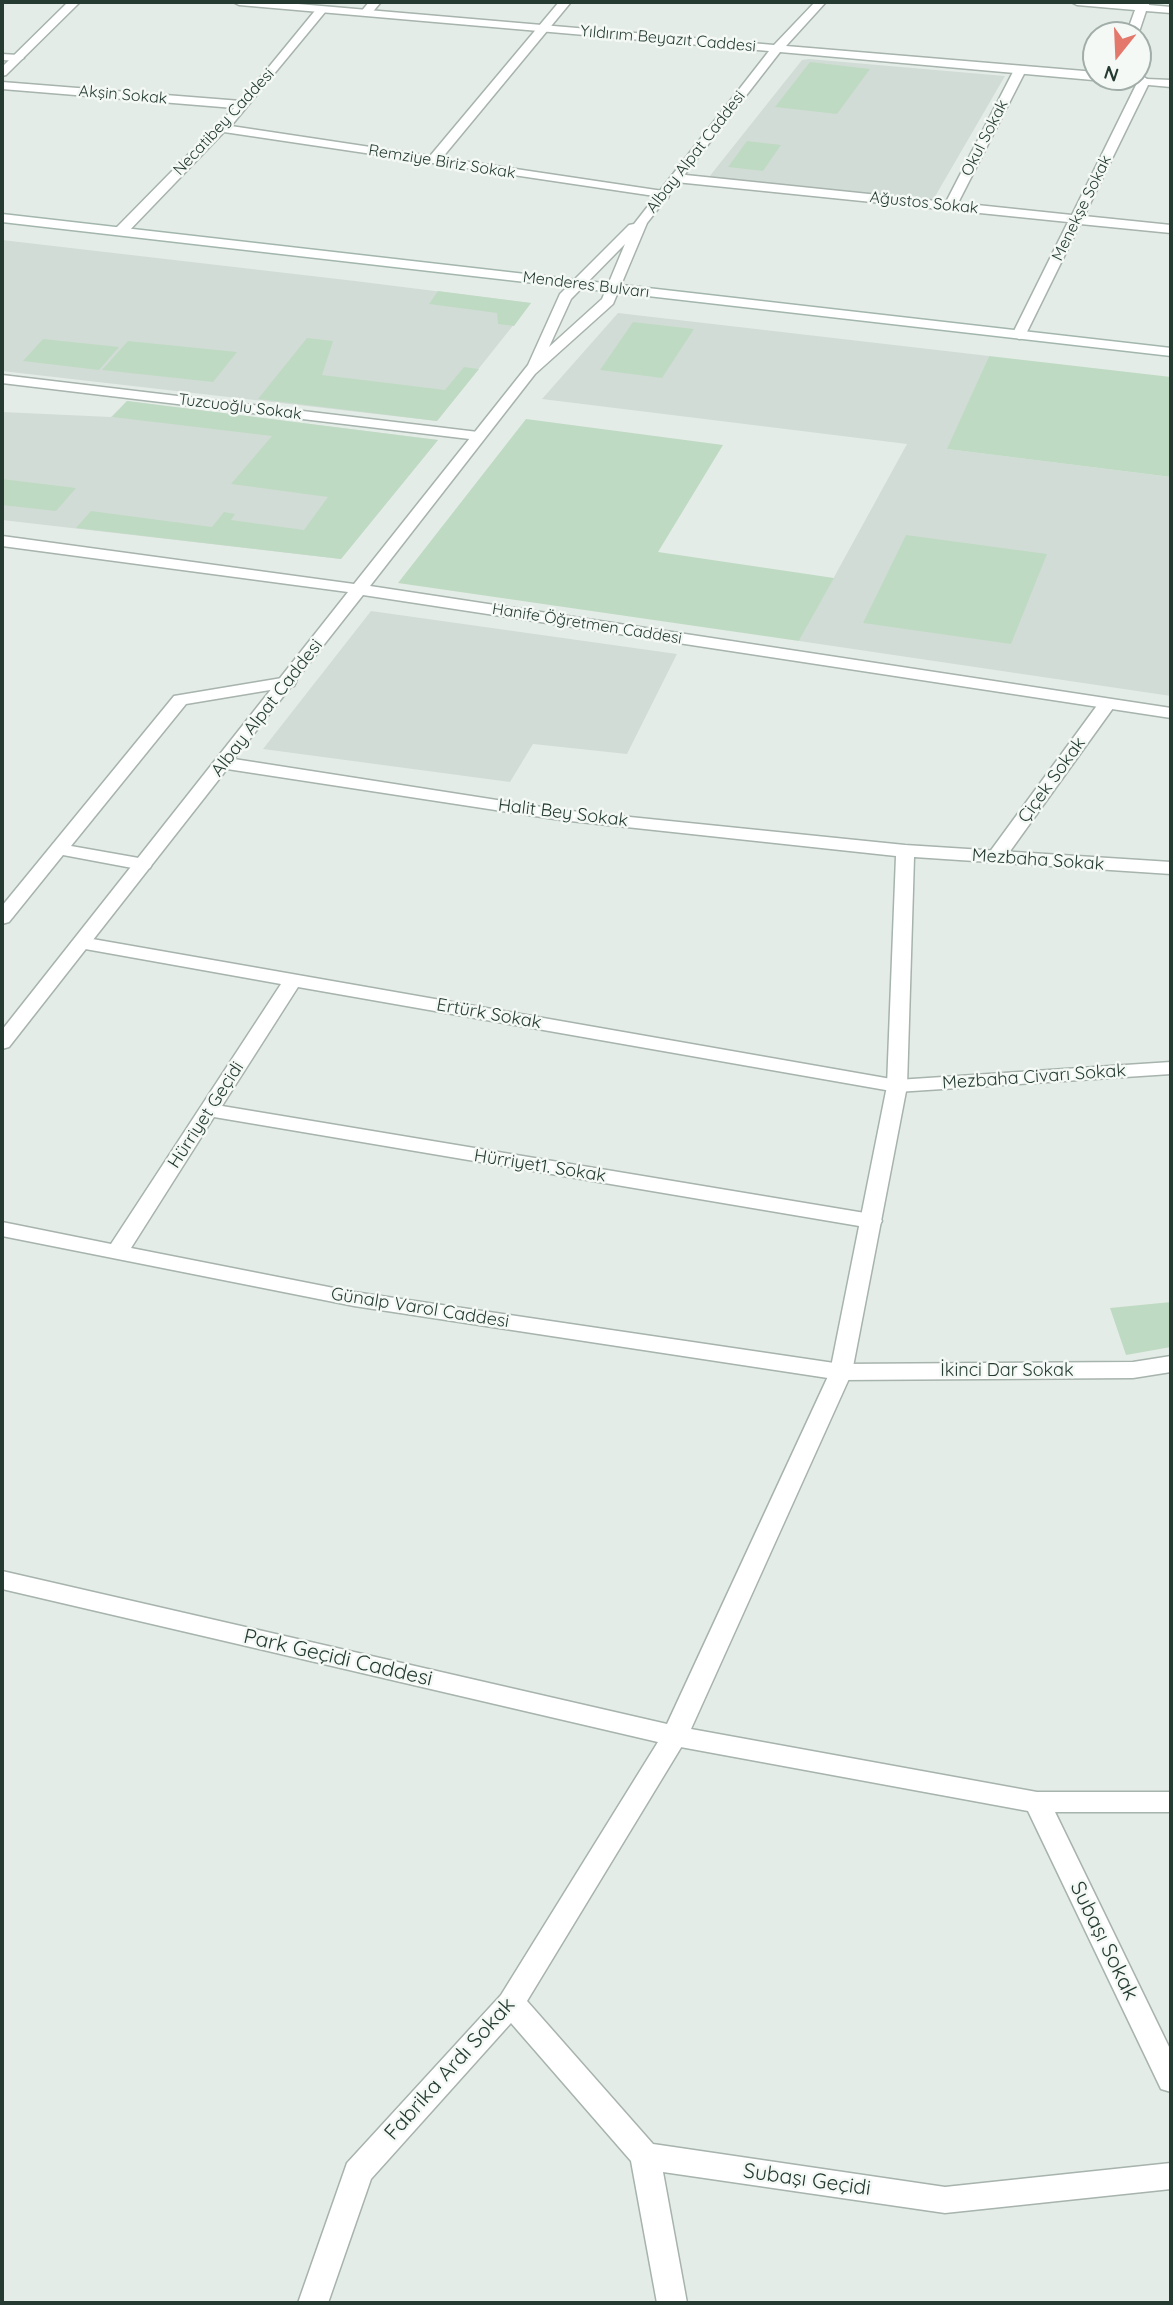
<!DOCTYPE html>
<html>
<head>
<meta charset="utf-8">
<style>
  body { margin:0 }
  #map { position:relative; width:1173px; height:2305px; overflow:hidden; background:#e4ece7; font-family:Quicksand,sans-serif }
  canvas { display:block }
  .frame { position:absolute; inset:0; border:4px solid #253b32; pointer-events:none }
  .north { position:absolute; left:1082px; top:21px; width:70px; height:70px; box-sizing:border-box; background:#f4f9f6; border:2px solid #a1ada8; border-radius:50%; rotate:198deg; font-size:19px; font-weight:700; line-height:28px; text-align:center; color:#253b32 }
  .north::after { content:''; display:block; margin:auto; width:24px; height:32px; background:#e3786b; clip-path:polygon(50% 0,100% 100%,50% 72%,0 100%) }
</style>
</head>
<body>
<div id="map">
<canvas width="1173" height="2305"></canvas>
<div class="frame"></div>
<div class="north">N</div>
</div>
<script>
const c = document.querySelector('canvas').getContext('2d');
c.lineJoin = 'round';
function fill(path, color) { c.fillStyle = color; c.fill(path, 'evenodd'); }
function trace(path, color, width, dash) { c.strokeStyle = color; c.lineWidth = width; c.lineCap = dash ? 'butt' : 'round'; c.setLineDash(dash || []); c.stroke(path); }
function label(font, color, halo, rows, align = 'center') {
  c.font = font + ' Quicksand,sans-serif'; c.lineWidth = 5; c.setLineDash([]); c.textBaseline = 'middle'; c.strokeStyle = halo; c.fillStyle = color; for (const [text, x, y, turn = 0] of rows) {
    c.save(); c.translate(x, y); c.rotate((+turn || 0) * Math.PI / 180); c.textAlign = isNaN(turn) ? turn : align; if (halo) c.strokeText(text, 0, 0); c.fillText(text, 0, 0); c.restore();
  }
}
fill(new Path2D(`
  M809 59 1005 76 933 200 709 177 802 60Z
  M2 240 355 281 531 303 437 421 2 371Z
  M618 313 989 356 948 449 1171 477V696L799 641 907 444 542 399Z
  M127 401 438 440 341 559 2 520V412L111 417Z
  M371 611 677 654 627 754 533 744 510 782 263 749Z`), '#d2dcd6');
fill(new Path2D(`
  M810 62 870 69 837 114 775 107Z
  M747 141 781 145 763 171 728 167Z
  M438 291 531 303 514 326 498 324 497 313 429 304Z
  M633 322 694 329 662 378 600 370Z
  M307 338 333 341 322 375 445 390 464 367 479 369 437 421 258 399Z
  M43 339 119 347 99 370 23 361Z
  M128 341 237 352 213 382 102 370Z
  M989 356 1171 377V477L947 449Z
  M127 401 438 440 341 559 76 528 91 511 212 527 224 512 235 514 231 520 304 530 328 497 231 484 272 436 112 417Z
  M526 419 723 445 658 552 834 578 799 641 398 583Z
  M2 479 76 488 56 511 2 505Z
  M906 535 1047 554 1011 644 863 623Z
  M1171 1302V1347L1126 1355 1110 1308Z`), '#bfdac3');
const service = new Path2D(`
  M288 677 296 682 294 686 186 704 71 846 150 860 152 864 150 868 143 870 63 855 9 922 2 924V906L174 696Z`);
const minor = new Path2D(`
  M369 2H381L370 15H362L360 13Z
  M559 2H571L442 158 663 191 669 195 668 198 224 132 126 234H116V228L234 108 2 89V82L241 101 318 7H326V11L231 126 430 156Z
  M1071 2H1149V5L1171 7V13L1146 11 1138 35H1126L1135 10 1077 5Z
  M2 54 18 55 24 58 18 61 2 60Z
  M1020 66 1026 70 958 203 1072 215 1138 81 1144 77 1150 81 1084 216 1171 225V233L1080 224 1024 338 1019 339 1012 335 1068 222 676 182 670 178 676 174 946 202 1014 70Z
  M2 375 478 432 485 436 478 440 2 383Z
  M1107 699 1116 704 1003 861H989L987 857 989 853 1101 700Z
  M81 937 897 1080 1171 1062V1074L897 1092 298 987 222 1106 871 1214 879 1216 882 1221 879 1226 871 1228 214 1117 131 1248 354 1292 841 1364 1133 1362 1171 1356V1372L1133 1378 841 1380 354 1306 2 1236V1222L111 1244 281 984 74 947 71 943Z
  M675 1726 684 1729 688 1736 527 2001 653 2144 945 2187 1171 2163V2189L945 2213 663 2172 687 2303H657L631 2161 511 2023 371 2179 328 2303H298L347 2163 501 1995 666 1729Z`);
const tertiary = new Path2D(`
  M68 2H80L6 75 2 76V67Z
  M233 2H275L774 45 815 2H826L786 46 1096 72V77L1171 80V87L780 52 647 223 613 304 535 374 370 586 1171 708V718L363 595 234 759 561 810 905 845 1171 862V874L914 857 907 1086 852 1372 691 1729 1037 1792H1171V1812H1055L1171 2051V2092L1161 2089 1028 1811 675 1746 2 1589V1571L667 1724 830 1372 887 1086 896 856 561 820 227 769 9 1047 2 1049V1030L348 592 2 546V536L354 584 528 365 560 294 629 225 634 224 769 51 239 5ZM625 244 602 299 549 347 571 299Z`);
const secondary = new Path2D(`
  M2 214 1171 348V356L2 222Z`);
trace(service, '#a7b3ad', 3);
trace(minor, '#a7b3ad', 3);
trace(tertiary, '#a7b3ad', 3);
trace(secondary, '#a3b6ad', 3);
fill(service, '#fff');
fill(minor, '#fff');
fill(tertiary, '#fff');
fill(secondary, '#fff');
label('16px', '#253b32', '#f4f9f6', [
  ["Yıldırım Beyazıt Caddesi",668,39,5],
  ["Akşin Sokak",123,95,5],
  ["Necatibey Caddesi",224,122,-47],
  ["Okul Sokak",985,138,-63],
  ["Albay Alpat Caddesi",696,152,-52],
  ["Remziye Biriz Sokak",442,162,9],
  ["Ağustos Sokak",924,203,6],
  ["Menekşe Sokak",1082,208,-64],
  ["Menderes Bulvarı",586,285,7],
  ["Tuzcuoğlu Sokak",240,407,7],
  ["Hanife Öğretmen Caddesi",587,624,9]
]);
label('18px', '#253b32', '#f4f9f6', [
  ["Albay Alpat Caddesi",267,708,-52],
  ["Çiçek Sokak",1052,780,-54],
  ["Halit Bey Sokak",563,813,7],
  ["Mezbaha Sokak",1038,860,4],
  ["Ertürk Sokak",489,1014,10],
  ["Mezbaha Civarı Sokak",1034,1077,-4],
  ["Hürriyet Geçidi",206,1115,-57],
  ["Hürriyet1. Sokak",540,1166,9],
  ["Günalp Varol Caddesi",420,1308,9],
  ["İkinci Dar Sokak",1007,1371]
]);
label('21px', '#253b32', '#f4f9f6', [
  ["Park Geçidi Caddesi",338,1658,13],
  ["Subaşı Sokak",1104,1941,64],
  ["Fabrika Ardı Sokak",450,2069,-48],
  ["Subaşı Geçidi",807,2180,8]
]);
</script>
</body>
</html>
